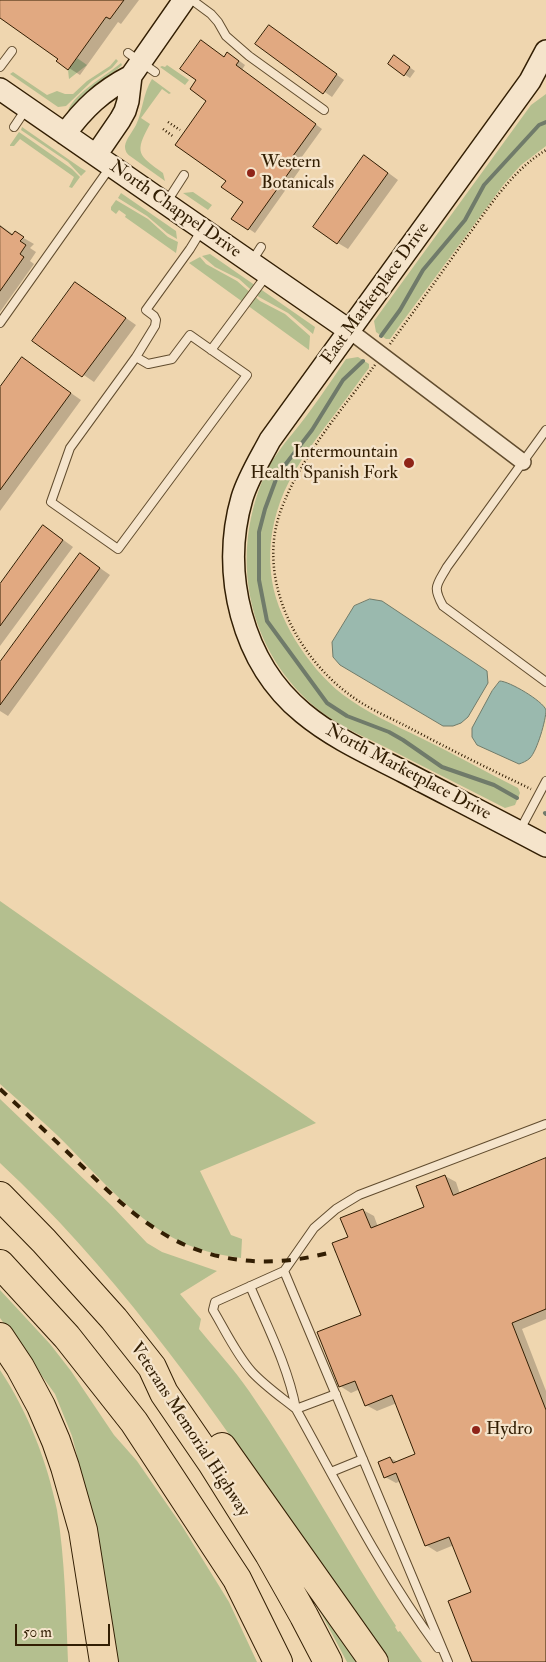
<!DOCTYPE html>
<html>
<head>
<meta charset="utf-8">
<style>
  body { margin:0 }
  #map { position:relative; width:546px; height:1662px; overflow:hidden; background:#efd6af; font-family:"IM FELL Double Pica",serif }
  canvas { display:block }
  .scale { position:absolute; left:15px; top:1624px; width:95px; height:22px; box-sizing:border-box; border:2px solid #321e03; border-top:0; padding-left:6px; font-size:15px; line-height:18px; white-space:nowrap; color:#321e03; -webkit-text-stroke:4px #f5e4cb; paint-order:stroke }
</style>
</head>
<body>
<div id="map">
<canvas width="546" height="1662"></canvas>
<div class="scale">50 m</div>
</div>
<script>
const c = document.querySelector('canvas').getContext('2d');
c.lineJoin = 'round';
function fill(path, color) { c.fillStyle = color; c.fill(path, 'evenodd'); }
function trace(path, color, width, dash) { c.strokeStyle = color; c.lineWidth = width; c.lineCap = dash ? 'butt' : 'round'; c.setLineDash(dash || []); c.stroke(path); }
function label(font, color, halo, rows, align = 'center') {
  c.font = font + ' "IM FELL Double Pica",serif'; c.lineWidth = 4.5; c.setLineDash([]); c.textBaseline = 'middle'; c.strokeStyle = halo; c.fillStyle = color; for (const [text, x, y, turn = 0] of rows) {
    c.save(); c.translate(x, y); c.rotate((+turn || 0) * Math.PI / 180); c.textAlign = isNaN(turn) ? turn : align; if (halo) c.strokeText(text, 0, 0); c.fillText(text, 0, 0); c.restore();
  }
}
fill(new Path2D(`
  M77 58 87 65 69 79 68 70Z
  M116 59 118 61 112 68 92 81 66 106 58 107 10 74 13 72 47 95 57 91 65 94H73L87 81 110 66Z
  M121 63 122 65C113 74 101 80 91 89 83 95 78 106 68 111 73 94 107 75 121 63Z
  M167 65 189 80 185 85 160 67 162 66 165 67Z
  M152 79 171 93 169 94 162 89 141 118 150 124C134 153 138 155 163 173L165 181 130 156C127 154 125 151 125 146 126 139 133 131 136 125 143 110 143 93 152 79Z
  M546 94V146L521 165 504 184 403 321 390 339H386L376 332 374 321 531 105Z
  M22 127 81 168 86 171 81 176 68 162 21 130Z
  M19 132 72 169 80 177 72 188 69 187 74 177 20 139 14 146H10V145Z
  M193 192 212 205 208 210 183 193Z
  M121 193 176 231 177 239 167 233 147 216 118 198Z
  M116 200 148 219 168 237 178 242 176 253 125 217 126 215 119 210 116 214 111 210V207Z
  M210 254 315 327 313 334 288 313 259 297 239 279 215 267 202 256Z
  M200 257 206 264 237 281 260 301 285 314 310 336 309 350 189 263Z
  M358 357 369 364V368C359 381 350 394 340 407 320 434 298 461 284 492 273 518 268 545 271 573 275 617 308 667 342 694 366 712 394 725 421 738 454 754 486 772 518 788L520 793 515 805 505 808C466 788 426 768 387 748 367 738 345 729 327 716 250 661 227 562 264 477 271 461 282 446 293 433 312 410 329 384 346 359Z
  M0 901 316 1123 200 1171 231 1235 242 1239 241 1258C226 1256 211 1253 196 1248 139 1228 99 1176 57 1135 39 1118 19 1101 0 1084Z
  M0 1099 112 1206 147 1243 162 1252 217 1271 180 1294 201 1319 199 1329C216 1350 234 1369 249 1391 302 1467 345 1549 396 1626L395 1627 398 1632 400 1631 422 1662H390C354 1612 319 1561 283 1511 197 1387 111 1266 0 1163Z
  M0 1290 50 1344 71 1371 114 1435 137 1461 182 1526 229 1602 257 1662H118L82 1475 72 1436 55 1394 0 1318Z
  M0 1370C28 1412 47 1461 57 1510 65 1559 66 1613 68 1662H0Z
  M314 1600 359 1662H347Z`), '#b4bf8f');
const water = new Path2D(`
  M370 599 382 601 487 671 488 683 468 717 461 723 453 726H443L340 665 333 657 332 642 354 606Z
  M500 681C509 681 543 701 546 710 546 720 537 751 530 758 527 761 522 763 519 764L477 745 472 737V728L492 691Z`);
fill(water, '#9ab9ae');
trace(water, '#707b6a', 1);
fill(new Path2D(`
  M0 0H139L121 24 118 22 80 75 69 68 59 59 0 16Z
  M277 31 344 80 332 97 256 44Z
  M234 57 245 65 242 70 322 129 296 165 301 168 255 233 233 218 245 202 228 181 208 101 224 58Z
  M399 60 415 71 410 78 389 64Z
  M375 163 398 180 348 249 338 243Z
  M0 225 14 235 15 233 34 244 30 248 36 252 30 261 34 264 0 312Z
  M86 290 136 325 94 382 34 341Z
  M22 359 81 400 0 511V390Z
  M54 533 73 547 0 646V586Z
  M80 554 110 575 8 716 0 711V664Z
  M546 1160V1319L522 1329 546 1391V1662H474L473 1593 454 1545 437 1552 426 1545 401 1481 396 1483 385 1477 390 1458 398 1462 417 1455 397 1403 377 1411 366 1405 360 1389 351 1393 340 1386 362 1316 350 1238 363 1210 374 1216 378 1227 426 1207 445 1176 456 1182 460 1194Z`), '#0003');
trace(new Path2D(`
  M381 336 400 310 423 270 465 220 484 185 539 125 546 122
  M363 361 343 380 312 430 278 474 265 509 259 532V580L267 621 327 703 347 716 389 732 403 740 442 767 494 785 517 798
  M545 813 546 814`), '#707b6a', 4);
const building = new Path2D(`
  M0 0H124L110 19 106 17 68 70 56 61 58 59 0 18Z
  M269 25 337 74 323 94 255 44Z
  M201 40 224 57 227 52 239 61 236 65 316 124 290 160 295 164 248 230 231 219 243 202 221 187 226 181 175 145 206 101 190 89 196 80 180 69Z
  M394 55 410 67 404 76 388 64Z
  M364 155 388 173 337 244 313 227Z
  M0 226 12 235 15 231 24 237 20 241 26 245 20 254 24 257 0 291Z
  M75 282 126 318 82 377 32 341Z
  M22 357 71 393 0 490V387Z
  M43 525 63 540 0 626V584Z
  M80 553 100 568 0 705V662Z
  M546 1158V1309L512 1323 546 1410V1662H472L448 1601 471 1592 449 1537 425 1546 396 1473 384 1478 378 1462 390 1457 393 1463 415 1454 392 1395 365 1406 355 1381 339 1387 317 1332 361 1315 332 1243 348 1237 340 1218 363 1209 371 1228 424 1207 416 1186 445 1175 453 1195Z`);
fill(building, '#e1a981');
trace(building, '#321e03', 1);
const lane = new Path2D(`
  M192 0 211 14 218 22 226 36 249 56 324 110
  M128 53 155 72
  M0 67 12 51
  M14 127 26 109
  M166 203 184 175
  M252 261 261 247
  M0 323 111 166
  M211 350 266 276
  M136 357 148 364 172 359 190 335 247 375 118 549 51 502 70 448 136 357 155 326 156 320 154 316 146 310 190 249 201 231
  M546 430 447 567C437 585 432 586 443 606L546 682
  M520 830 546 781
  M284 1271 448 1662
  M250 1286C267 1326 288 1366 296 1409 341 1490 383 1574 438 1648
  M296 1409C281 1397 265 1386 252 1372 236 1354 225 1330 213 1310L215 1302 284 1271 314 1228 336 1209 359 1195 546 1124
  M296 1409 336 1394
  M331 1472 363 1459`);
const street = new Path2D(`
  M350 331 523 462`);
const secondary = new Path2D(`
  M546 51 530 81 270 440C260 459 248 478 242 498 220 573 242 663 303 713 333 738 369 754 404 772 452 797 499 821 546 846
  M0 89 350 331
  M65 134C84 108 102 91 131 76
  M96 155 120 120 125 111 128 101 131 76 184 0`);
const highway = new Path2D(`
  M0 1196 44 1241 114 1319 152 1367 164 1393 212 1463 269 1554 304 1616 328 1662
  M0 1264 67 1337 134 1422 237 1579 278 1662
  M0 1337 20 1367 41 1406 56 1441 65 1467 83 1530 104 1662
  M222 1447 374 1662`);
trace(lane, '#614c2e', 10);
trace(street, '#614c2e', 18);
trace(secondary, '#321e03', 24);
trace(highway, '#321e03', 30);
trace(new Path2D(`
  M168 122 180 130
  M163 129 174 137
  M390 344C415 310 440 275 464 241 488 209 511 171 546 150
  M375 365C341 411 301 456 281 510 256 577 295 655 350 695 367 708 388 717 406 726 447 748 489 769 531 789`), '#321e03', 2.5, [1, 2.5]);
trace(lane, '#f5e4cb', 8);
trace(street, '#f5e4cb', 15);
trace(secondary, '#f5e4cb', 21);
trace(highway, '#efd6af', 28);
trace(new Path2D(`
  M0 1089C28 1115 56 1141 83 1167 106 1189 129 1212 156 1229 210 1265 274 1269 335 1251`), '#321e03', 4, [9, 9]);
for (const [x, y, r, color] of [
  [251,173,5,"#8f2418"],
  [409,463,6,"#8f2418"],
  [476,1430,5,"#8f2418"]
]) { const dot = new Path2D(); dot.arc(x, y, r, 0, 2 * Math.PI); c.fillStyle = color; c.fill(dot); trace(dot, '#f5e4cb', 2); }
label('18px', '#321e03', '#f5e4cb', [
  ["Western",261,163],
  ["Botanicals",261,184],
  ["Intermountain",398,453,"right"],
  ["Health Spanish Fork",398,474,"right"],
  ["Hydro",486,1430]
], 'left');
label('18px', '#321e03', '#f5e4cb', [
  ["North Chappel Drive",175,210,35],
  ["East Marketplace Drive",376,294,-54],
  ["North Marketplace Drive",408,773,28],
  ["Veterans Memorial Highway",189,1430,57]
]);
</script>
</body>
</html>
